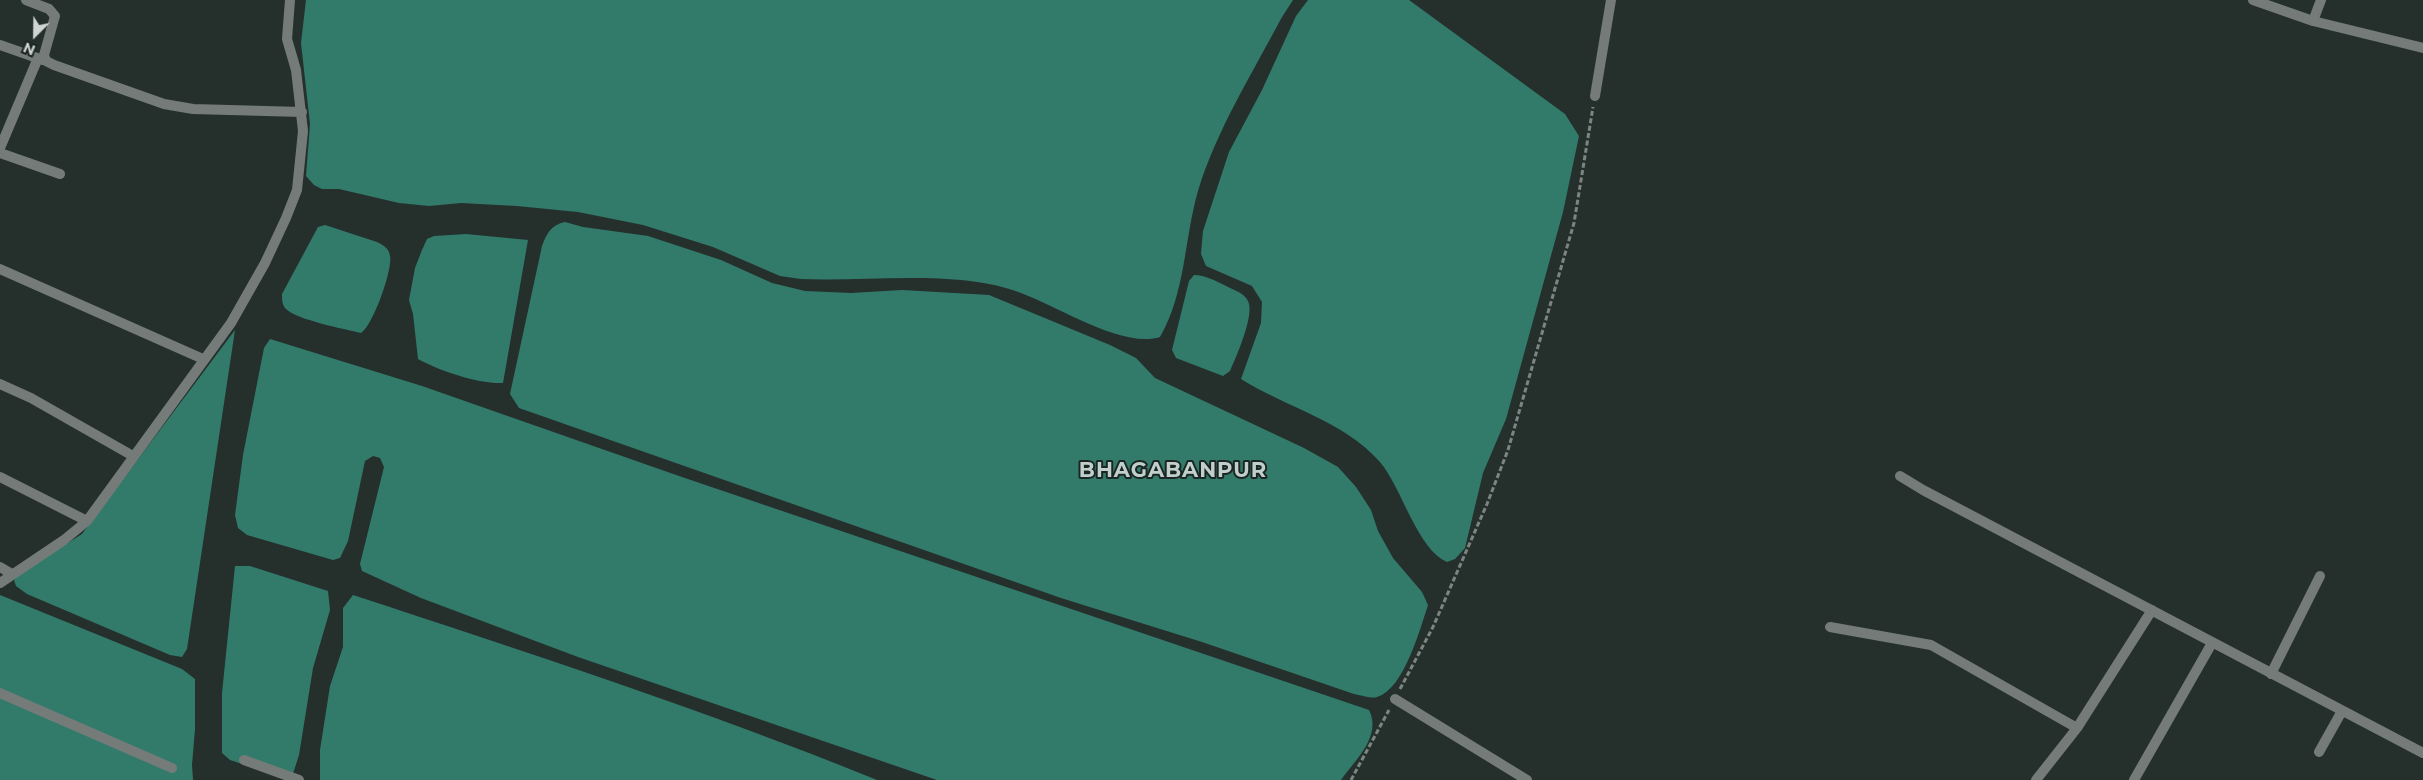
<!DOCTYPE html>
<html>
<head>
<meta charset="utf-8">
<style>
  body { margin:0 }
  #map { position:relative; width:2423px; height:780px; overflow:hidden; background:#25302d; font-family:Montserrat,sans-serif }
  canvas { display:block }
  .north { position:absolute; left:10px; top:10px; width:50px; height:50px; -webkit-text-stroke:4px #1b2623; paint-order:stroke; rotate:203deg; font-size:14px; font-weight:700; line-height:20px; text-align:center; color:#ced5d3 }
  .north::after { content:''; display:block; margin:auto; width:18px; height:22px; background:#ced5d3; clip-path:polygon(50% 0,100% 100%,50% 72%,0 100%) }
</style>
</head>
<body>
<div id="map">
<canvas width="2423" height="780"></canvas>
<div class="north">N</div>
</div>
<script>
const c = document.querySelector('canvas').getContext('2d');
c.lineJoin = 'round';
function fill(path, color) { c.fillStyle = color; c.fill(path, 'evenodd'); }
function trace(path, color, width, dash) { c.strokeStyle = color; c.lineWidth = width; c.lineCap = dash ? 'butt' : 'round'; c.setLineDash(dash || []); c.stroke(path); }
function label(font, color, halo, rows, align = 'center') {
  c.font = font + ' Montserrat,sans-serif'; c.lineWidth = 4; c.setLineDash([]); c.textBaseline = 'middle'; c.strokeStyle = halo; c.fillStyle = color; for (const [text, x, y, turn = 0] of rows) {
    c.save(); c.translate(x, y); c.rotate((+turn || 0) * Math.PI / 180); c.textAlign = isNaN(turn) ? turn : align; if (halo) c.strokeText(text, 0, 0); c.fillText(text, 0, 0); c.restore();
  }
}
fill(new Path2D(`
  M306 0H1293L1282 17C1253 72 1216 131 1198 191 1184 239 1186 292 1160 337 1123 349 1057 306 1021 293 958 269 869 282 801 279L780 276 713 247 643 225 578 212 517 206 461 203 429 206 399 203 339 189H322L314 185 306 176 310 124 301 43Z
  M1308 0H1409L1565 114 1579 136 1563 212 1506 419 1483 473 1465 548 1455 559 1447 562C1417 549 1402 488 1380 462 1343 420 1287 408 1241 379L1261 323 1262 302 1252 286 1206 266 1201 254 1203 231 1229 152 1262 90 1296 16Z
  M565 222 583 227 648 236 721 260 772 283 805 291 851 293 902 290 989 295 1110 345 1136 358 1155 378 1304 448 1338 467 1356 487 1371 510 1378 531 1393 558 1422 592 1428 605C1420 629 1404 689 1377 697 1371 699 1361 695 1354 694L1202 642 1061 598 519 408 510 394 542 246C547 233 551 225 565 222Z
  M325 225 377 242C383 245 389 248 390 256 393 269 373 326 361 333 345 329 297 320 286 309 282 305 282 300 282 294L318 227Z
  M466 234 528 240 503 383C478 384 440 371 418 359L413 314 409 300 415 268 422 250 427 239 434 236Z
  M1194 275C1205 275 1216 281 1226 286 1234 290 1244 293 1248 301 1255 315 1236 357 1230 371L1223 376 1176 358 1172 350 1189 281Z
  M235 330 187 649 182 657 170 655 27 594 16 586 14 580 22 572 82 534Z
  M270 339 422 386 679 476 1369 710C1382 736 1356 759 1341 780H937L578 657 421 598 362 571 360 564 384 467 380 458 373 456 365 461 348 541 340 558 333 560 247 535 238 528 235 515 243 455 264 348Z
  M235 566H250L328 591 330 610 313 668 299 755 291 780 230 760 222 753V693Z
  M0 595 182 669 195 679V729L192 765 193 780H0Z
  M353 595C529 653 705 710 877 780H320V750L330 686 343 647V608Z`), '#327b6b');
trace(new Path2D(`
  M1400 689 1433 627 1487 504 1508 450 1574 223 1593 107
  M1351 780 1389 710`), '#7c8582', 3, [5, 2.5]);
trace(new Path2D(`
  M26 0 49 9 55 16 44 55 46 61 54 65 164 104 193 109 302 112
  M2253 0 2313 21 2423 48
  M2313 21 2321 0
  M0 45 43 60
  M1595 96 1611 0
  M0 148 38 58
  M0 153 60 174
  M0 269 203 359
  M0 384 31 398 133 456
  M1900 476 1923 490 2423 753
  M0 477 87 521
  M0 567 12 574
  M0 583 64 540 87 521 231 323 265 263 286 218 297 190 303 131 296 70 287 39 290 0
  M1830 627 1931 645 2077 728
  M2271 674 2320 576
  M0 693 172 768
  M1395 699 1527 780
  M2319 752 2342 711
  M244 760 299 780
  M2036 780 2077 728 2152 610
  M2134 780 2212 643`), '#757b79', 10);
c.letterSpacing = '1px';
label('bold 21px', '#c0cfcb', '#1b2623', [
  ["BHAGABANPUR",1173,471]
]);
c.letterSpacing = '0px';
</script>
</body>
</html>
